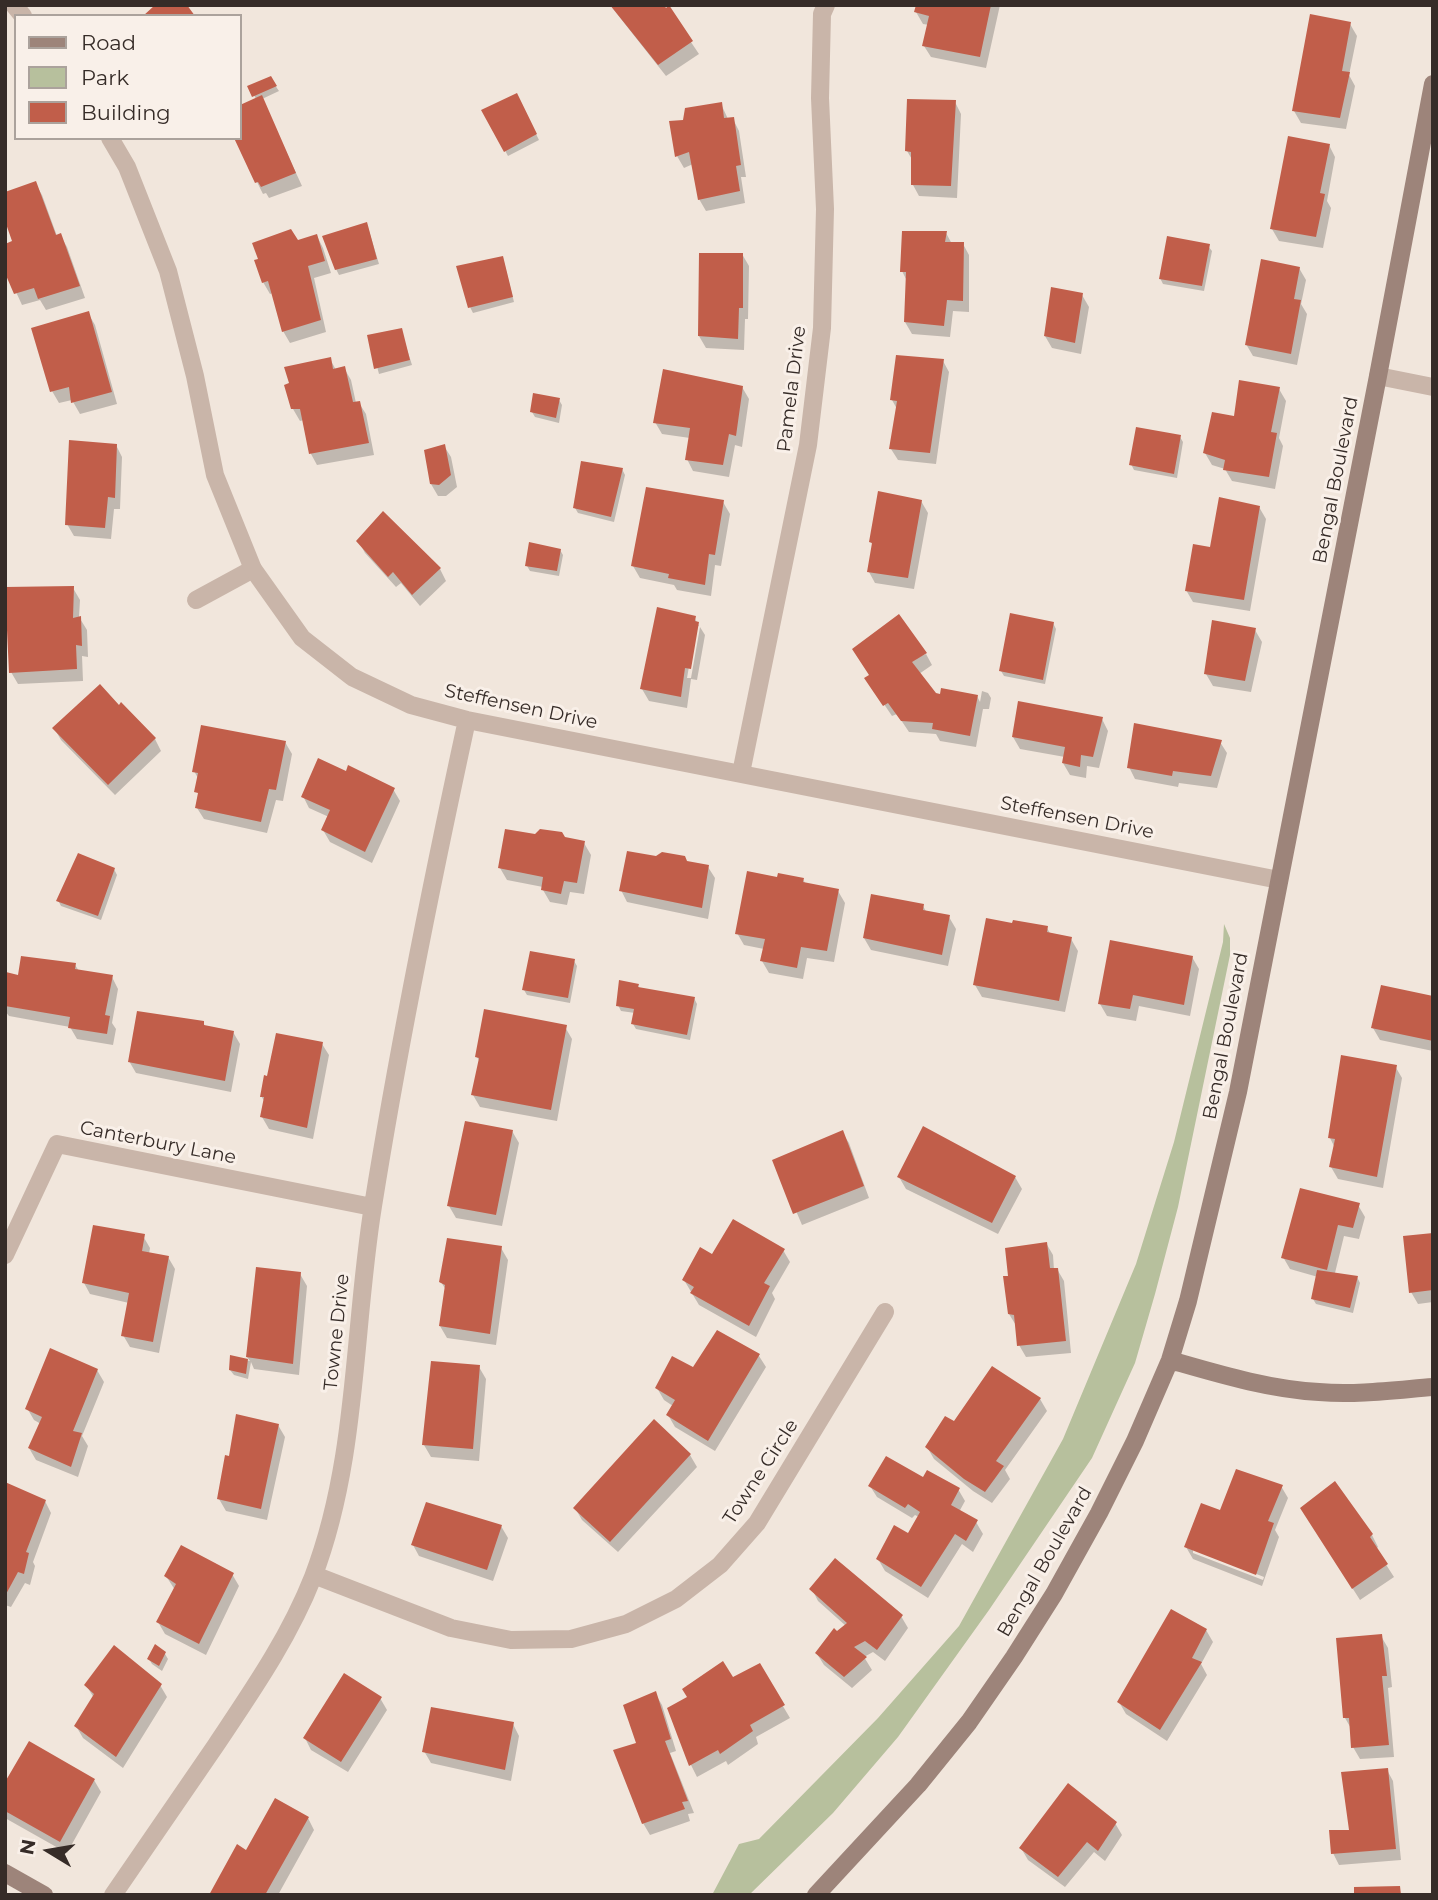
<!DOCTYPE html>
<html>
<head>
<meta charset="utf-8">
<style>
  body { margin:0 }
  #map { position:relative; width:1438px; height:1900px; overflow:hidden; background:#f1e6dc; font-family:Montserrat,sans-serif }
  canvas { display:block }
  .frame { position:absolute; inset:0; border:7px solid #362c28; pointer-events:none }
  .legend { position:absolute; left:14px; top:14px; width:228px; height:126px; box-sizing:border-box; background:#f9f0e9; border:2px solid #aba29c; margin:0; padding:9px 12px; list-style:none; font-size:21px; color:#362c28 }
  .legend li { display:flex; align-items:center; gap:14px; height:35px }
  .legend b { width:35px; border:2px solid #aba29c }
  .north { position:absolute; left:14px; top:1816px; width:70px; height:70px; -webkit-text-stroke:5px #f9f0e9; paint-order:stroke; rotate:281deg; font-size:19px; font-weight:700; line-height:28px; text-align:center; color:#362c28 }
  .north::after { content:''; display:block; margin:auto; width:24px; height:32px; background:#362c28; clip-path:polygon(50% 0,100% 100%,50% 72%,0 100%) }
</style>
</head>
<body>
<div id="map">
<canvas width="1438" height="1900"></canvas>
<div class="frame"></div>
<ul class="legend">
<li><b style="height:9px;background:#9d847a"></b>Road</li>
<li><b style="height:19px;background:#b7c09d"></b>Park</li>
<li><b style="height:19px;background:#c15e4a"></b>Building</li>
</ul>
<div class="north">N</div>
</div>
<script>
const c = document.querySelector('canvas').getContext('2d');
c.lineJoin = 'round';
function fill(path, color) { c.fillStyle = color; c.fill(path, 'evenodd'); }
function trace(path, color, width, dash) { c.strokeStyle = color; c.lineWidth = width; c.lineCap = dash ? 'butt' : 'round'; c.setLineDash(dash || []); c.stroke(path); }
function label(font, color, halo, rows, align = 'center') {
  c.font = font + ' Montserrat,sans-serif'; c.lineWidth = 6; c.setLineDash([]); c.textBaseline = 'middle'; c.strokeStyle = halo; c.fillStyle = color; for (const [text, x, y, turn = 0] of rows) {
    c.save(); c.translate(x, y); c.rotate((+turn || 0) * Math.PI / 180); c.textAlign = isNaN(turn) ? turn : align; if (halo) c.strokeText(text, 0, 0); c.fillText(text, 0, 0); c.restore();
  }
}
fill(new Path2D(`
  M1224 924 1230 938V955L1178 1207 1155 1294 1135 1363 1092 1458 989 1610 898 1737 833 1813 749 1895H712L739 1844 759 1839 878 1718 959 1626 1063 1439 1136 1264 1174 1142 1223 942Z`), '#b7c09d');
fill(new Path2D(`
  M610 5H662L666 11 668 8 699 54 666 76Z
  M917 5H1000L986 68 931 57 924 46 929 25 923 24 916 12Z
  M1350 24 1357 36 1349 75 1355 86 1346 129 1301 123 1294 111Z
  M270 78 279 91 262 99 302 186 269 198 266 193 263 194 257 182 240 138V107L256 99 250 87Z
  M519 100 539 140 508 156 484 111Z
  M955 102 961 114 957 198 919 196 913 185V161L907 151Z
  M721 104 728 119H733L739 131 746 177H741L745 203 706 211 699 199 693 164 684 168 677 156 671 123 685 121Z
  M1329 145 1335 157 1327 201 1331 208 1323 248 1279 241 1272 229Z
  M35 183 42 195 57 236 60 235 67 247 85 298 46 310 40 300 22 305 5 268Z
  M367 224 379 264 339 275 336 269Z
  M946 233 952 244H963L969 255V312L953 311 950 337 912 334 905 322 907 281 902 271Z
  M317 236 323 248 331 273 314 278 326 332 290 343 283 331 273 293 270 294 263 282 297 242Z
  M1208 246 1212 251 1204 291 1163 284 1160 278Z
  M742 254 749 266 748 319H745L744 350 706 348 699 336Z
  M503 258 514 302 473 313 470 307Z
  M1299 268 1306 280 1301 304 1307 314 1297 365 1253 356 1246 344Z
  M1082 295 1089 307 1081 354 1052 348 1045 336Z
  M88 313 95 325 117 404 80 414 72 400 59 403 52 391Z
  M401 330 412 365 379 374 369 336Z
  M330 359 336 370 344 368 351 380 356 403H359L366 414 374 455 317 465 311 454 304 420 300 421 293 409 291 384Z
  M943 361 949 372 936 464 898 460 891 449 897 409 892 400Z
  M742 387 749 399 742 447 735 445 729 477 693 471 687 459 690 438 662 434 655 422Z
  M1279 389 1286 401 1279 438 1283 446 1275 489 1232 481 1225 469 1212 465 1205 453 1236 418Z
  M559 400 562 405 559 423 535 417 532 412Z
  M1180 437 1183 442 1177 478 1134 470 1131 464Z
  M116 445 122 457 120 509H114L111 539 74 536 67 524Z
  M444 446 451 457 457 487 446 496H438L431 484Z
  M622 469 625 475 614 522 578 513 575 508Z
  M921 501 928 513 914 589 875 583 869 572 873 546 871 542Z
  M723 502 730 514 721 566 715 565 711 596 677 590 674 585 640 578 633 566Z
  M1259 507 1266 519 1250 611 1193 602 1186 590 1211 549Z
  M359 542 440 569 446 581 420 606 401 583 396 587 365 553Z
  M560 550 563 555 559 576 530 571 527 566Z
  M73 588 80 600 79 617 87 630 88 657 82 656 83 681 18 684 11 672Z
  M694 617 699 626H696L687 678H691L700 627 705 635 697 680 691 679 687 708 649 701 642 689Z
  M1053 623 1056 629 1045 684 1004 676 1001 671Z
  M1255 630 1262 642 1251 692 1213 686 1206 674Z
  M926 654 932 665 919 674 935 694 977 696 980 702 982 691 988 693 991 698 989 709H983L976 747 940 741 936 734 909 732 897 714 892 716 867 679Z
  M119 708 155 739 161 751 115 795 61 740 54 728Z
  M1102 719 1108 731 1099 768 1087 766 1086 778 1070 775 1063 763 1065 757 1020 749 1013 737Z
  M285 742 292 754 283 801 276 800 267 833 204 819 197 808 199 780 194 771Z
  M1220 742 1227 753 1217 788 1179 783 1178 787 1135 779 1129 767Z
  M393 789 400 801 372 863 330 842 323 830 329 817 309 808 303 796Z
  M564 839 584 843 591 855 584 894 570 892 567 905 550 902 543 890V887L507 880 500 868Z
  M686 862 708 867 715 878 708 919 627 902 621 890Z
  M114 869 117 875 101 920 61 906 58 900Z
  M779 879H803L806 885 838 891 845 903 834 962 807 958 803 979 769 973 762 961 764 949 744 945 737 933Z
  M923 906 927 913 949 917 956 929 948 966 871 950 864 938Z
  M1047 928 1051 935 1071 939 1078 951 1065 1012 982 997 975 985Z
  M1192 957 1199 969 1190 1016 1139 1006 1136 1021 1107 1016 1100 1004Z
  M574 961 577 966 570 1003 527 995 524 990Z
  M75 965 79 971 112 977 118 989 112 1023 116 1029 113 1045 77 1039 70 1027 9 1016 5 1011 8 974 19 977Z
  M638 985 640 990 694 998 697 1004 690 1040 636 1029 633 1024 635 1013 621 1011 618 1005Z
  M1433 998V1051L1380 1040 1373 1028Z
  M203 1023 206 1027 233 1032 240 1044 231 1092 136 1073 129 1061Z
  M565 1027 572 1039 557 1121 480 1107 473 1095 480 1062 477 1057Z
  M322 1044 329 1055 313 1139 269 1129 262 1117 265 1102 261 1096Z
  M1395 1066 1402 1078 1383 1188 1338 1179 1331 1167 1335 1148 1330 1138Z
  M512 1131 519 1143 502 1226 456 1218 449 1206Z
  M842 1132 849 1143 869 1198 802 1225 775 1161Z
  M899 1177H1015L1022 1189 998 1234 906 1189Z
  M1358 1205 1365 1217 1359 1239 1344 1236 1335 1273 1357 1277 1360 1283 1353 1313 1316 1304 1313 1299 1318 1277 1290 1269 1283 1257Z
  M1433 1235V1302L1418 1304 1411 1292Z
  M143 1236 150 1248 149 1254 168 1257 175 1269 159 1353 130 1347 123 1335 129 1303 90 1294 84 1283Z
  M1046 1243 1053 1255 1054 1270 1057 1269 1064 1281 1071 1353 1026 1357 1019 1345 1017 1327 1009 1314 1010 1277Z
  M501 1248 508 1260 496 1345 447 1338 440 1326 446 1290 441 1282Z
  M783 1250 790 1262 772 1293 775 1299 756 1337 699 1305 684 1280 713 1257Z
  M300 1274 307 1286 299 1375 254 1369 251 1362 248 1379 234 1375 230 1370 231 1357 250 1361 247 1357Z
  M759 1356 766 1367 715 1451 675 1427 668 1415 673 1406 664 1400 657 1388 694 1370Z
  M479 1367 486 1379 479 1461 431 1457 424 1445Z
  M97 1370 104 1382 82 1436 88 1446 78 1477 36 1460 29 1448 41 1424 34 1420 27 1408Z
  M1040 1399 1047 1411 1005 1470 1010 1479 992 1503 973 1491 934 1459 927 1447 954 1423Z
  M654 1422 690 1455 697 1467 618 1552 582 1520 575 1508Z
  M278 1425 285 1437 267 1520 226 1511 219 1499 230 1458Z
  M924 1480 958 1489 965 1501 959 1512 976 1522 983 1534 973 1552 962 1544 928 1598 885 1571 878 1559 909 1536 919 1517 915 1515 912 1518 877 1497 870 1486Z
  M5 1484 45 1501 51 1513 33 1562 35 1566 30 1585 25 1583 11 1607 5 1605Z
  M1281 1486 1288 1498 1275 1530 1279 1537 1262 1586 1193 1559 1186 1547 1221 1512ZM1193 1549 1264 1577 1263 1580 1193 1553Z
  M1309 1520 1372 1535 1378 1547 1376 1549 1394 1577 1360 1600Z
  M501 1526 508 1538 493 1581 419 1556 413 1545Z
  M232 1574 239 1586 206 1655 165 1634 158 1622 175 1590 166 1576Z
  M812 1589 901 1616 908 1628 885 1661 873 1652 864 1657 872 1670 852 1688 824 1665 817 1654 846 1626 818 1601Z
  M1206 1630 1213 1642 1201 1664 1207 1675 1167 1741 1126 1714 1119 1702Z
  M1381 1636 1388 1648 1392 1687 1388 1688 1394 1757 1360 1759 1353 1747 1352 1730 1345 1718Z
  M165 1654 168 1659 162 1671 152 1664 149 1659Z
  M759 1666 790 1718 756 1737 758 1744 728 1765 726 1761 697 1777 691 1765 669 1708Z
  M86 1685H160L167 1697 123 1768 83 1738 76 1726 94 1698Z
  M655 1693 662 1705 676 1751 670 1753 694 1813 688 1814 690 1821 650 1835 643 1823 638 1744Z
  M380 1698 387 1710 348 1772 311 1750 305 1738Z
  M513 1724 519 1736 511 1781 431 1763 424 1751Z
  M1387 1770 1393 1781 1401 1860 1339 1865 1333 1853 1351 1832Z
  M94 1780 101 1792 67 1853 5 1818V1786Z
  M308 1818 314 1830 278 1895H211L247 1852Z
  M1115 1823 1122 1835 1105 1861 1094 1852 1065 1887 1028 1860 1021 1848Z`), '#0003');
fill(new Path2D(`
  M155 5H187L195 16H143Z
  M610 5H664L666 8 669 5 693 41 658 65Z
  M916 5H991L980 57 922 46 929 16 914 12Z
  M1310 14 1351 22 1342 71 1350 72 1340 118 1292 111Z
  M271 76 277 86 252 97 247 86Z
  M517 93 537 134 504 152 481 110Z
  M262 95 296 173 261 187 258 182 255 183 234 138H240V105Z
  M907 99 956 100 951 186 911 185V152L905 151Z
  M722 102 724 118 734 117 741 165 736 166 740 191 698 200 689 152 675 157 669 121 683 120 685 108Z
  M1288 136 1330 144 1320 193 1325 194 1316 237 1270 229Z
  M36 181 56 235 61 233 80 286 38 299 34 288 14 294 5 273V244L12 241 5 221V192Z
  M367 222 377 259 335 270 322 236Z
  M291 229 298 240 317 234 325 261 308 266 321 320 282 332 268 281 262 283 254 260 258 259 252 243Z
  M902 231H947L945 242H964L963 301 947 300 944 326 904 322 906 272H900Z
  M1167 236 1210 244 1202 286 1159 279Z
  M699 253H743V308H739L738 339 698 336Z
  M503 256 513 297 468 308 456 266Z
  M1261 259 1300 267 1294 299 1301 300 1291 354 1245 345Z
  M1051 287 1083 293 1075 343 1044 336Z
  M89 311 112 392 71 403 69 387 50 392 31 328Z
  M402 328 410 360 374 369 367 335Z
  M896 355 944 359 930 453 889 449 897 401 890 400Z
  M331 357 333 369 345 366 353 402 360 401 369 443 309 454 300 409H291L284 385 289 383 284 367Z
  M663 369 743 386 736 436 729 434 723 465 685 460 690 428 653 423Z
  M1239 380 1280 387 1271 432 1277 433 1269 477 1223 470 1225 460 1203 453 1212 412 1234 416Z
  M533 393 560 398 556 418 530 412Z
  M1136 427 1181 435 1174 474 1129 465Z
  M69 440 117 444 115 498 108 497 105 528 65 525Z
  M445 444 451 475 439 485 430 484 424 450Z
  M581 461 623 468 611 517 573 508Z
  M646 487 724 500 715 555 709 554 705 585 668 578 669 574 631 566Z
  M878 491 922 500 908 578 867 572 872 543 869 542Z
  M1219 497 1260 506 1244 600 1185 591 1193 544 1210 547Z
  M383 511 441 568 412 595 393 572 388 577 356 541Z
  M529 542 561 549 557 571 525 566Z
  M74 586 73 618 81 616 82 646 76 645 77 669 9 673 5 587Z
  M657 607 696 616 695 621 699 622 691 669 685 668 681 697 640 689Z
  M1010 613 1054 622 1043 680 999 671Z
  M899 614 927 653 912 662 936 693 940 694 941 688 978 695 970 736 932 729 933 723 901 721 888 703 883 706 864 678 869 675 852 649Z
  M1212 620 1256 628 1245 681 1204 674Z
  M100 684 119 705 121 702 156 738 108 785 52 728Z
  M1018 701 1103 717 1093 757 1081 755 1080 767 1062 763 1065 747 1012 737Z
  M1134 723 1222 740 1211 776 1173 771 1172 776 1127 768Z
  M201 725 286 741 276 790 269 789 261 822 195 808 198 793 194 792 198 773 192 772Z
  M318 758 346 771 348 765 395 788 365 852 321 830 330 810 301 797Z
  M505 829 535 834 540 829 562 832 565 837 585 841 577 883 564 881 561 894 541 890 543 877 498 868Z
  M627 851 656 856 662 852 685 856 687 861 709 865 702 908 619 891Z
  M78 853 115 868 98 916 56 901Z
  M747 871 777 877 778 873 804 878 803 882 839 889 827 951 801 947 797 968 760 961 765 939 735 934Z
  M871 894 924 904 923 910 950 915 942 955 863 938Z
  M986 918 1012 923 1013 920 1048 926 1047 932 1072 937 1059 1001 973 985Z
  M1110 940 1193 956 1184 1005 1133 995 1130 1009 1098 1004Z
  M530 951 575 959 568 998 522 990Z
  M21 956 76 963 75 969 113 975 105 1015 110 1016 107 1034 68 1028 70 1017 5 1006 6 972 18 975Z
  M619 980 639 984 638 987 695 997 687 1035 631 1024 634 1009 616 1006Z
  M1381 985 1433 996V1041L1371 1028Z
  M484 1009 567 1025 551 1110 471 1095 479 1058 475 1057Z
  M137 1011 204 1021V1025L234 1031 225 1081 128 1062Z
  M276 1033 323 1042 307 1128 260 1117 264 1097H260L264 1075 267 1076Z
  M1341 1055 1397 1065 1377 1177 1329 1167 1335 1139 1328 1138Z
  M465 1121 513 1130 496 1215 447 1206Z
  M923 1126 1016 1176 992 1223 897 1177Z
  M843 1130 864 1186 793 1214 772 1160Z
  M1300 1188 1360 1203 1353 1228 1338 1225 1327 1270 1281 1258Z
  M733 1219 785 1249 764 1283 770 1286 749 1326 690 1293 694 1287 682 1280 700 1247 712 1254Z
  M93 1225 145 1234 142 1251 169 1256 153 1342 121 1336 129 1293 82 1283Z
  M1433 1233V1290L1409 1293 1403 1236Z
  M447 1238 502 1246 490 1334 439 1326 445 1285 439 1282Z
  M1047 1242 1050 1268H1058L1066 1341 1017 1346 1014 1315 1008 1314 1003 1276H1008L1005 1248Z
  M256 1267 301 1272 293 1364 246 1357Z
  M1317 1270 1358 1276 1350 1308 1311 1299Z
  M717 1330 760 1354 708 1441 666 1415 675 1400 655 1388 672 1356 693 1367Z
  M50 1348 98 1369 73 1431 82 1433 71 1467 28 1448 42 1417 25 1409Z
  M230 1355 248 1359 246 1374 229 1370Z
  M431 1361 480 1365 473 1449 422 1445Z
  M992 1366 1041 1398 996 1461 1004 1466 985 1492 964 1479 925 1447 945 1416 954 1421Z
  M236 1414 279 1424 261 1509 217 1499 225 1455 229 1456Z
  M654 1419 691 1454 610 1542 573 1508Z
  M886 1456 923 1477 927 1470 960 1488 951 1505 978 1520 966 1541 955 1534 921 1587 876 1559 894 1525 908 1533 920 1512 908 1504 905 1508 868 1486Z
  M1236 1469 1283 1485 1268 1521 1274 1523 1256 1575 1184 1547 1201 1503 1220 1510Z
  M1335 1481 1373 1534 1370 1537 1388 1564 1352 1589 1300 1508Z
  M5 1482 46 1500 26 1552 29 1553 24 1574 18 1572 5 1596Z
  M426 1502 502 1525 487 1570 411 1545Z
  M181 1545 234 1573 199 1644 156 1622 176 1584 164 1576Z
  M835 1558 903 1615 877 1650 865 1641 854 1647 867 1657 844 1677 815 1653 834 1628 837 1631 847 1623 809 1589Z
  M1171 1609 1207 1629 1192 1658 1202 1662 1160 1730 1117 1702Z
  M1382 1634 1387 1676H1382L1389 1745 1351 1748 1349 1718H1343L1336 1638Z
  M155 1644 166 1652 159 1666 147 1659Z
  M114 1645 162 1684 116 1757 74 1726 94 1694 84 1685Z
  M723 1661 733 1677 760 1663 785 1705 750 1725 753 1731 720 1754 718 1750 689 1766 667 1708 687 1697 682 1689Z
  M344 1673 382 1697 341 1762 303 1738Z
  M656 1691 671 1739 665 1741 688 1801 682 1802 685 1809 642 1824 613 1750 636 1743 623 1705Z
  M431 1707 514 1722 505 1770 422 1752Z
  M29 1741 95 1779 60 1842 5 1811V1782Z
  M1388 1768 1396 1849 1331 1854 1329 1830H1349L1341 1772Z
  M1068 1783 1117 1822 1098 1851 1087 1842 1058 1877 1019 1848Z
  M275 1798 309 1817 265 1895H209L237 1844 246 1850Z
  M1400 1886 1401 1895H1354V1887Z`), '#c15e4a');
trace(new Path2D(`
  M196 600 253 569`), '#c9b5a9', 18);
trace(new Path2D(`
  M14 5 23 16
  M110 138 127 167 168 271 195 376 215 475 253 569 302 638 352 677 411 705 467 720 1279 880
  M1378 376 1433 387
  M741 773 808 445 822 328 825 209 820 98 822 14 826 5
  M5 1255 57 1144 372 1207
  M314 1575 451 1628 511 1640 571 1639 626 1624 676 1599 720 1565 757 1523 885 1312
  M113 1895C147 1845 182 1795 216 1745 252 1691 289 1638 313 1577 358 1460 353 1329 373 1206 399 1043 432 881 467 720`), '#c9b5a9', 18);
trace(new Path2D(`
  M1170 1360C1219 1374 1268 1389 1319 1392 1357 1395 1395 1390 1433 1387
  M5 1873 44 1895
  M816 1895 918 1785 969 1722 1014 1657 1054 1594 1099 1513 1135 1441 1170 1360 1188 1301 1238 1092 1378 376 1433 84`), '#9d847a', 18);
label('19px', '#362c28', '#f9f0e9', [
  ["Pamela Drive",792,389,-83],
  ["Bengal Boulevard",1336,480,-79],
  ["Steffensen Drive",521,707,12],
  ["Steffensen Drive",1077,818,11],
  ["Bengal Boulevard",1226,1036,-79],
  ["Canterbury Lane",158,1143,11],
  ["Towne Drive",337,1332,-84],
  ["Towne Circle",761,1472,-57],
  ["Bengal Boulevard",1045,1562,-60]
]);
</script>
</body>
</html>
